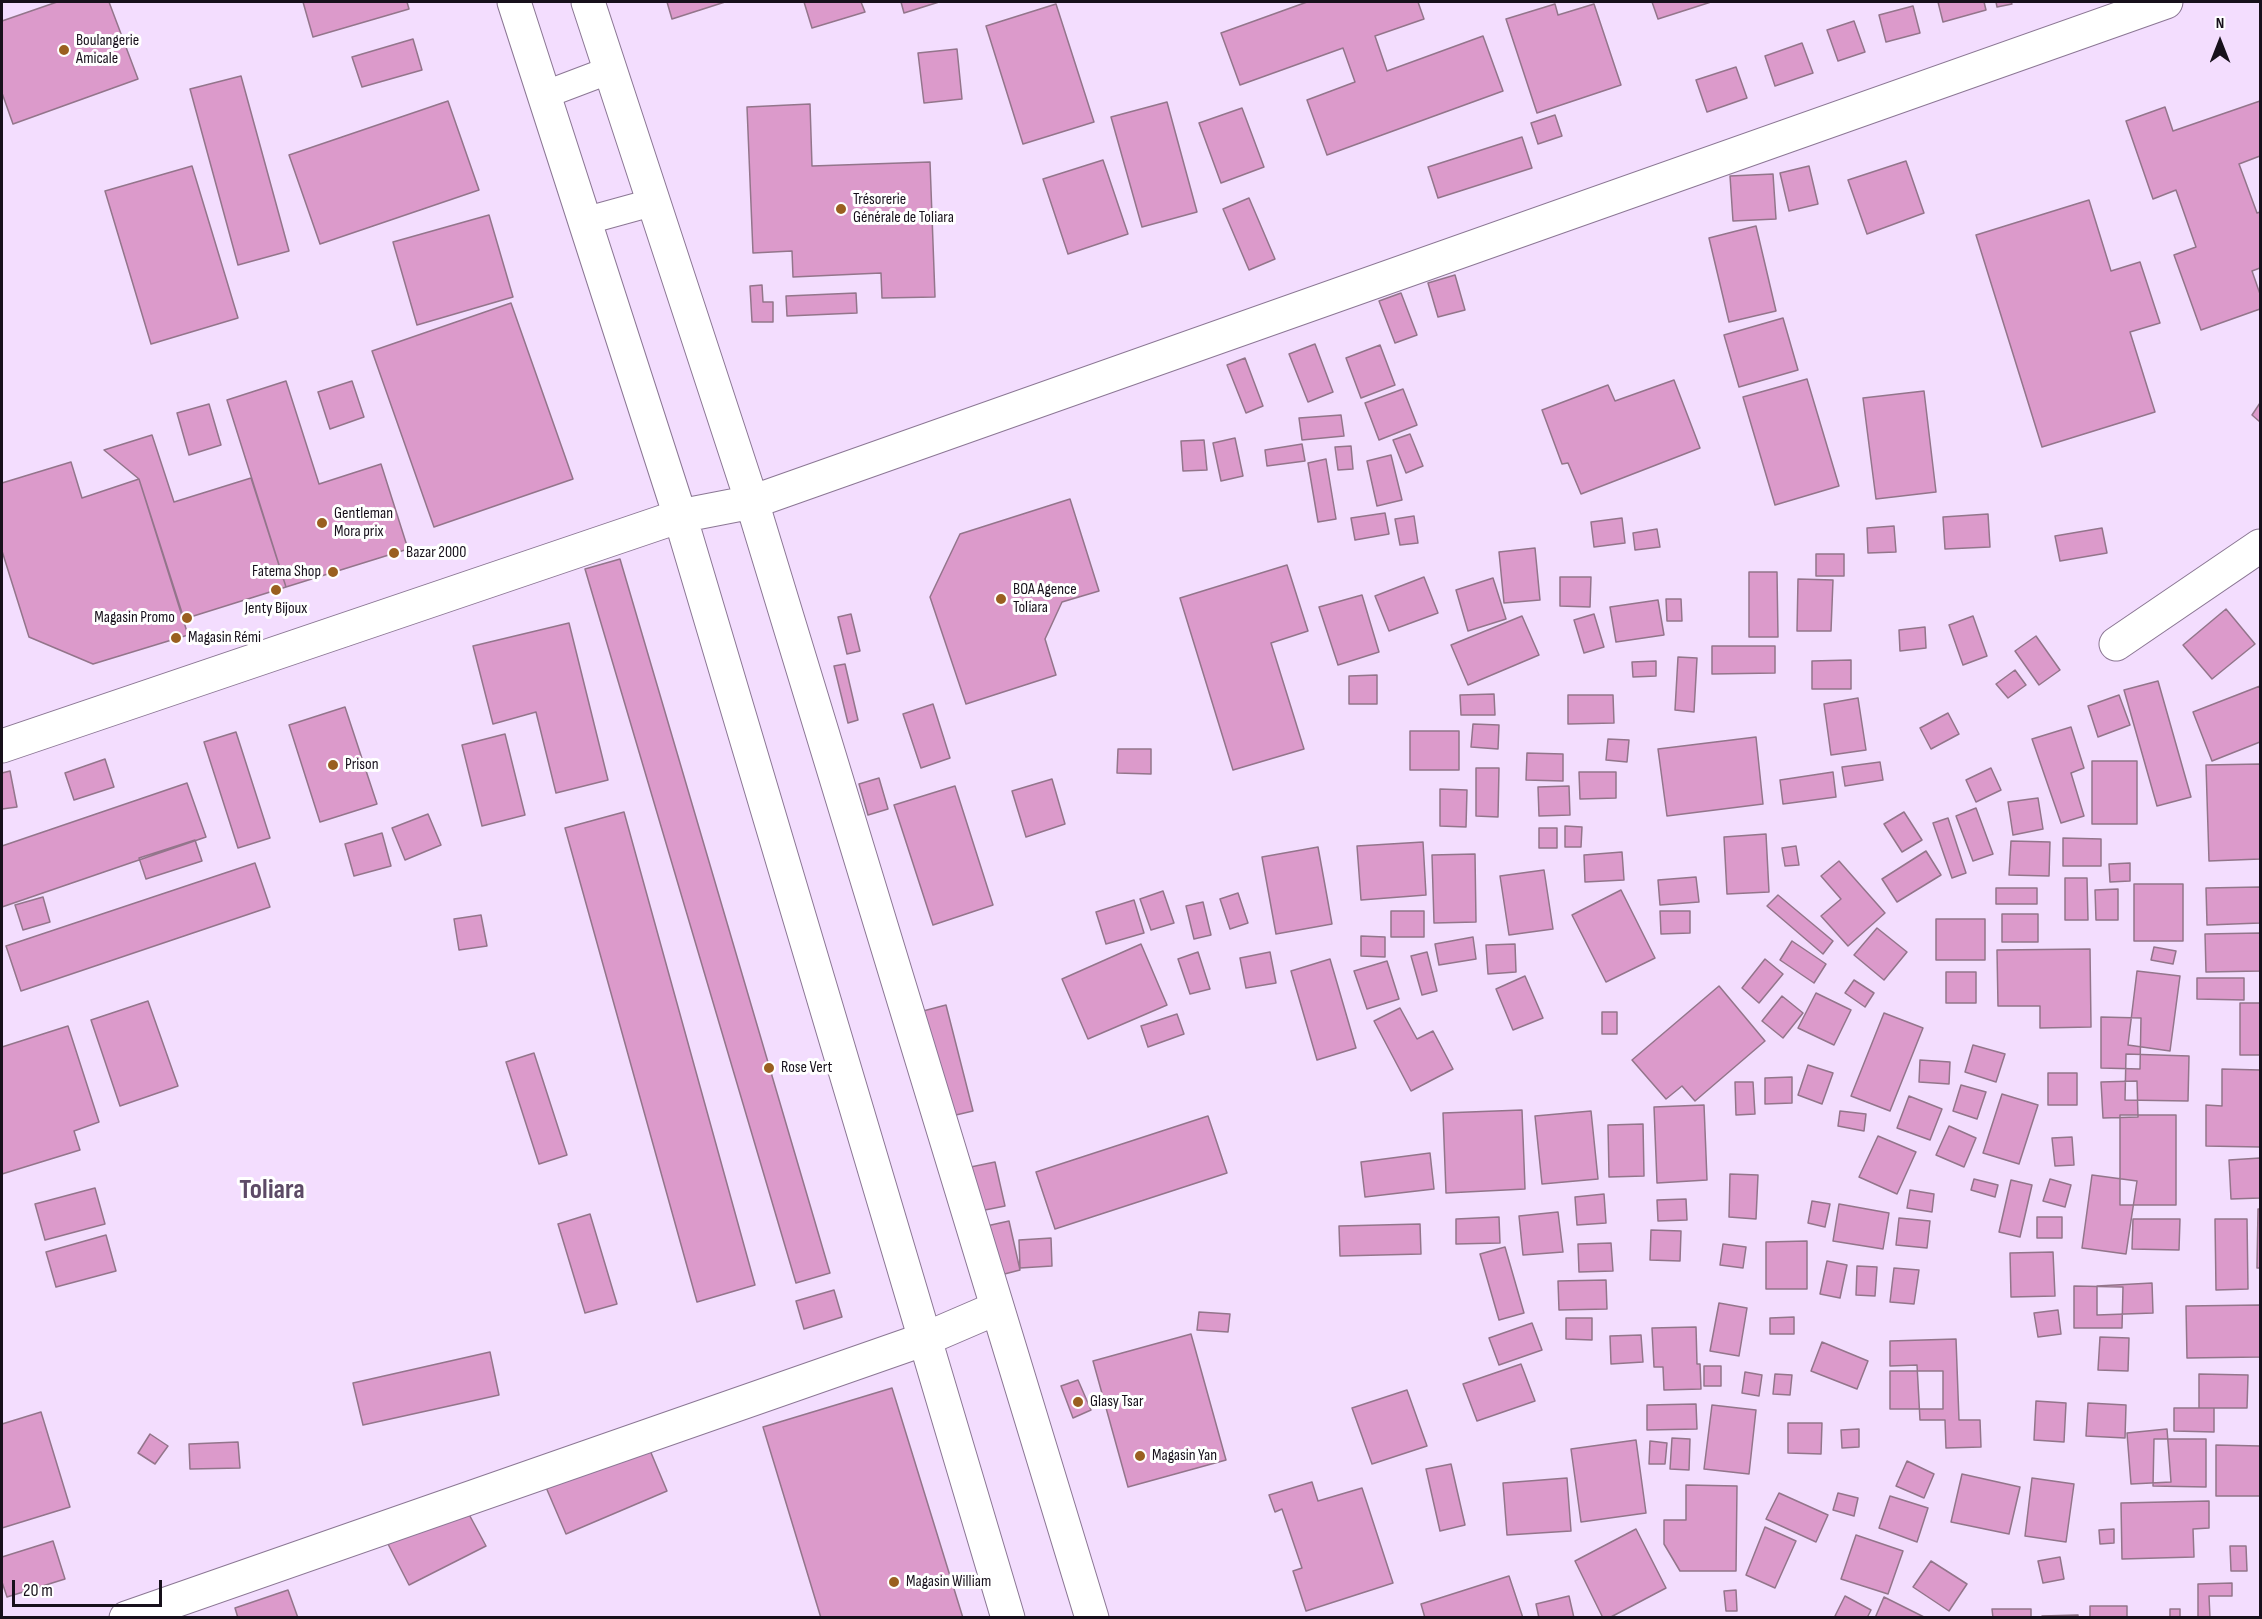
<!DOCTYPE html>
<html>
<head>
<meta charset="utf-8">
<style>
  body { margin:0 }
  #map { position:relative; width:2262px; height:1619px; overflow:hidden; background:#f3ddfe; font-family:"Sofia Sans Condensed",sans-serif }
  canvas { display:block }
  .frame { position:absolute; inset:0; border:3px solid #17101b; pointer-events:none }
  .north { position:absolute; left:2190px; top:12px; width:60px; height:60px; -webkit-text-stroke:4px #fff; paint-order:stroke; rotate:0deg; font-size:16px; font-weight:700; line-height:24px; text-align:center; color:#17101b }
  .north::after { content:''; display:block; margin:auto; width:21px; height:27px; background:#17101b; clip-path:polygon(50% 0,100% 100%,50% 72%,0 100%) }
  .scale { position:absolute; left:12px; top:1580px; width:150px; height:27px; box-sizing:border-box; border:3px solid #17101b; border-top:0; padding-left:8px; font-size:18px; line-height:21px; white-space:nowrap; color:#17101b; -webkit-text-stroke:4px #fff; paint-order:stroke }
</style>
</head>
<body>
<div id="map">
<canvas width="2262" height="1619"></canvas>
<div class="frame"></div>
<div class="north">N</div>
<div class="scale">20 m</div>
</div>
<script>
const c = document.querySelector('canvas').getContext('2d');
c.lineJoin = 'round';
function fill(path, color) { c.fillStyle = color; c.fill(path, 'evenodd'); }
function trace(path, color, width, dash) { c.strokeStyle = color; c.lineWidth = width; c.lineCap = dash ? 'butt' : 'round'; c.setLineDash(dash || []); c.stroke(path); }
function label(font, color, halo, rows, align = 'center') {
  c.font = font + ' "Sofia Sans Condensed",sans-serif'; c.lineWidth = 6; c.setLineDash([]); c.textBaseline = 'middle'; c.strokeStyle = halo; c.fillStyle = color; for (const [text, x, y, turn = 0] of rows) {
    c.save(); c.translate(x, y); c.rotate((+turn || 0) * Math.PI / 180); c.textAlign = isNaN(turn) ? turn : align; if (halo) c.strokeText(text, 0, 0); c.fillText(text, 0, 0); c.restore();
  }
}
const building = new Path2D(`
  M57 2H109L138 79 13 124 2 93V21Z
  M303 2H407L409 9 313 37Z
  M667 2H725L672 19Z
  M804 2H861L865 12 812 28Z
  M901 2H939L904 13Z
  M1307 2H1418L1424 19 1375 36 1387 71 1483 36 1503 91 1327 155 1307 100 1355 82 1343 48 1240 85 1221 33Z
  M1652 2H1711L1658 19Z
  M1938 2H1984L1986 10 1943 22Z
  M1996 2H2011L2012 4 1997 7Z
  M1056 4 1094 122 1023 144 986 26Z
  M1555 4 1558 15 1594 4 1621 85 1537 113 1506 19Z
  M1913 6 1920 33 1886 42 1879 15Z
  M1854 21 1865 52 1838 61 1827 30Z
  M413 39 422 70 362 87 352 57Z
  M1802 43 1813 73 1775 86 1765 56Z
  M957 49 962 99 924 103 918 53Z
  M1736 67 1747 98 1707 112 1696 80Z
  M241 76 289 251 238 265 190 89Z
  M448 101 479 190 320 244 289 155Z
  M2260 101V156L2239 164 2257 213 2260 212V268L2252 271 2260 294V309L2201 330 2174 255 2196 247 2176 190 2153 199 2126 121 2165 107 2173 131Z
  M1167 102 1197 212 1142 227 1111 117Z
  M810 104 812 166 930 162 935 297 882 298 881 273 793 277 792 251 753 253 747 107Z
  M1242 108 1264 167 1221 183 1199 123Z
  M1555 115 1562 136 1538 144 1531 123Z
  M1522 137 1532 168 1438 198 1428 167Z
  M1103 160 1128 234 1068 254 1043 179Z
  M1906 161 1924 213 1867 234 1848 180Z
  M192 166 238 318 151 344 105 191Z
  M1809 166 1818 204 1789 211 1780 173Z
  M1773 174 1776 219 1733 221 1730 176Z
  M1249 198 1275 259 1249 270 1223 209Z
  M2089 200 2111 271 2140 262 2160 323 2130 332 2155 412 2042 447 1976 235Z
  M489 215 513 297 417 325 393 242Z
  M1756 226 1776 311 1729 322 1709 238Z
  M1455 275 1465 310 1438 317 1428 283Z
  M762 285 763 302H773V322H752L750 286Z
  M856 293 857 313 787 316 786 296Z
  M1401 293 1417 335 1395 343 1379 301Z
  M511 303 573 479 434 527 372 351Z
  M1783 318 1798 370 1739 387 1724 335Z
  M1315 344 1333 392 1308 402 1289 354Z
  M1380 345 1395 385 1361 398 1346 358Z
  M1245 358 1263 406 1246 413 1227 365Z
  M1807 379 1839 486 1775 505 1743 397Z
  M1674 380 1700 448 1581 494 1568 463 1562 464 1542 410 1608 385 1615 401Z
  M286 381 319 484 381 464 408 549 286 587 227 400Z
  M352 381 364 417 330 429 318 392Z
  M1403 389 1417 425 1379 440 1365 403Z
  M1924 391 1936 492 1876 499 1863 398Z
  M2260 403V422L2252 415Z
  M209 404 221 445 189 455 177 413Z
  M1341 415 1344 436 1302 440 1299 418Z
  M1410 434 1423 466 1406 473 1393 440Z
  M152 435 174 502 251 478 286 587 184 619 139 479 104 450Z
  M1235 438 1243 476 1221 481 1213 443Z
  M1204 440 1207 470 1183 471 1181 441Z
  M1302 444 1305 461 1267 466 1265 450Z
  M1351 446 1353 469 1338 470 1335 447Z
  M1391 455 1402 500 1377 506 1367 461Z
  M1326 459 1336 519 1318 522 1308 463Z
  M71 462 82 498 139 479 188 635 93 664 29 637 2 551V483Z
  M1070 499 1099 591 1062 602 1045 639 1056 675 966 704 930 597 960 534Z
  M1385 513 1389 534 1355 540 1351 518Z
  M1988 514 1990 547 1945 549 1943 517Z
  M1414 516 1418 543 1400 545 1395 519Z
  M1622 518 1625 543 1594 547 1591 522Z
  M1894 526 1896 552 1868 553 1867 528Z
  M2102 528 2107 553 2060 561 2055 536Z
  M1657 529 1660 547 1635 550 1633 533Z
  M1535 548 1540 600 1504 603 1499 552Z
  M1816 554H1844V576H1816Z
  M620 559 830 1273 796 1283 585 569Z
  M1287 565 1308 631 1271 643 1304 749 1233 770 1180 598Z
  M1749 572H1777L1778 637H1749Z
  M1424 577 1438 613 1389 631 1375 596Z
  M1560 577H1591L1590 607 1560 606Z
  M1493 578 1506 619 1468 631 1456 590Z
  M1798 579 1833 580 1831 631H1797Z
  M1362 595 1379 652 1338 665 1319 607Z
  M1666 599H1681L1682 621H1667Z
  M1658 600 1664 635 1616 642 1610 607Z
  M2226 609 2255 644 2212 679 2183 645Z
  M851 614 860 651 847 654 838 617Z
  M1594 614 1604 647 1584 653 1574 620Z
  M1522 616 1539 655 1468 685 1451 645Z
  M1973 616 1987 656 1963 665 1949 625Z
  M569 623 608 780 556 793 536 712 493 724 473 646Z
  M1925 627 1926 648 1900 651 1899 630Z
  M2036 636 2060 670 2039 685 2015 651Z
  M1712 646H1775V673L1712 674Z
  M1678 657 1697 658 1694 712 1675 710Z
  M1851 660V689H1812V661Z
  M1656 661V676L1633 677 1632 662Z
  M845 664 858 720 848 723 834 666Z
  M2015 670 2026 685 2008 698 1996 684Z
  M1377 675V704H1349V676Z
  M2158 681 2191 797 2157 806 2124 690Z
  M2260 686V742L2212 761 2193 712Z
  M1494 694 1495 715H1461L1460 695Z
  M1568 695H1613L1614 723 1568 724Z
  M2119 695 2130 725 2098 737 2088 706Z
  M1858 698 1866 750 1831 755 1824 704Z
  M933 704 950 758 921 768 903 714Z
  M345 707 377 804 320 822 289 725Z
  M1948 713 1959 734 1931 749 1920 728Z
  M1473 724 1499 725 1498 749 1471 747Z
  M2071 727 2084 768 2071 773 2084 816 2061 823 2032 739Z
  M1410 731H1459V770H1410Z
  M236 732 270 838 238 848 204 742Z
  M505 734 525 815 482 826 462 745Z
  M1756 737 1763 804 1667 816 1658 749Z
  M1608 739 1629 740 1627 762 1606 760Z
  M1118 749H1151V774L1117 773Z
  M1527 753 1563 754V781L1526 780Z
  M105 759 114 787 74 800 65 773Z
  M2092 761H2137V824H2092Z
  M1880 762 1883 780 1845 786 1842 767Z
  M2260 764V859L2209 861 2206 765Z
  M1476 768H1499L1498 817 1476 816Z
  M1991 768 2001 790 1976 802 1966 780Z
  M10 771 17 807 2 809V773Z
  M1579 772H1616V798L1580 799Z
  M1833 772 1836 797 1783 804 1780 780Z
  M879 778 888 809 868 815 859 784Z
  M1052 779 1065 824 1026 837 1012 791Z
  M187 783 206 837 2 907V846Z
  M955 786 993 905 933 925 894 805Z
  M1569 786 1570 815 1539 816 1538 787Z
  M1440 789 1467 790 1466 827 1440 826Z
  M2038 798 2043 829 2013 835 2008 802Z
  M1976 808 1993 854 1973 861 1956 816Z
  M624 812 755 1285 697 1302 565 828Z
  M1904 812 1922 840 1902 852 1884 824Z
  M428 814 441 845 405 860 392 828Z
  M1948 818 1966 873 1952 878 1933 823Z
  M1565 826 1582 827 1581 847H1565Z
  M1539 828H1557V848H1539Z
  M382 833 391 866 354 876 345 844Z
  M1766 834 1769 892 1727 894 1724 837Z
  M2063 838 2101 839V866H2063Z
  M195 840 202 861 146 879 139 858Z
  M2011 841 2050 842 2049 876 2009 875Z
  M1423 842 1426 895 1361 900 1357 846Z
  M1796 846 1799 865 1785 866 1782 848Z
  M1318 847 1332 924 1276 934 1262 857Z
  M1926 851 1941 875 1897 902 1882 879Z
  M1622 852 1624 880 1585 882 1584 855Z
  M1475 854 1476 922 1434 923 1432 855Z
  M1839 861 1885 913 1848 946 1821 916 1841 899 1821 876Z
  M255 863 270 907 21 991 6 946Z
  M2130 863V881L2110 882 2109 864Z
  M1544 870 1553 929 1509 935 1500 876Z
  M1696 877 1699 902 1660 905 1658 880Z
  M2065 878H2087L2088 920H2065Z
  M2134 884H2183V941H2134Z
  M2260 887V923L2207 925 2206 888Z
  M1996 888H2037V904H1996Z
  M2118 889V920H2096L2095 890Z
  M1621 890 1655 958 1606 982 1572 915Z
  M1163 891 1174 923 1151 930 1140 899Z
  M1238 893 1248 923 1230 929 1220 899Z
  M1778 895 1833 941 1823 954 1767 906Z
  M43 897 50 922 23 930 15 905Z
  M1134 900 1144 933 1106 944 1096 912Z
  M1203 902 1211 935 1194 939 1186 906Z
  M1391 911H1424V937H1391Z
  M1660 911H1690V933L1661 934Z
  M2002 914H2038V942H2002Z
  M481 915 487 946 459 950 454 919Z
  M1936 919H1985V960H1936Z
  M1877 928 1907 952 1884 980 1854 955Z
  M2260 933V971L2206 972 2205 934Z
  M1361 936 1385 937V957L1361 956Z
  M1473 937 1476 959 1439 965 1435 944Z
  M1792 941 1826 964 1814 983 1780 960Z
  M1141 944 1167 1005 1088 1039 1062 979Z
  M1515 944 1516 972 1488 974 1486 945Z
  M2154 947 2176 951 2173 964 2151 960Z
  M2090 949 2091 1027 2040 1028V1006H1998L1997 950Z
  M1198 952 1210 989 1190 994 1178 959Z
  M1270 952 1276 983 1246 988 1240 958Z
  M1427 952 1437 991 1422 995 1411 956Z
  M1330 959 1356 1048 1317 1060 1291 971Z
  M1765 959 1783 974 1759 1003 1742 988Z
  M1387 961 1399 999 1367 1009 1354 971Z
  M2137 971 2180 976 2170 1051 2128 1045Z
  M1946 972H1976V1003H1946Z
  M1525 976 1543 1018 1513 1030 1496 989Z
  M2197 978H2244V1000L2197 999Z
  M1854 980 1874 993 1865 1007 1845 993Z
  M1719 986 1765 1041 1695 1101 1682 1086 1666 1099 1632 1060Z
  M1816 993 1851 1010 1834 1045 1798 1028Z
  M1782 996 1803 1013 1783 1038 1762 1021Z
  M148 1001 178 1086 120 1106 91 1020Z
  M2240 1003H2260V1055H2240Z
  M946 1005 973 1111 930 1121 904 1016Z
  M1400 1008 1417 1039 1433 1031 1453 1069 1411 1091 1374 1021Z
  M1602 1012H1617V1034H1602Z
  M1884 1013 1923 1028 1890 1111 1851 1096Z
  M1177 1014 1184 1034 1148 1047 1141 1026Z
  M2101 1017 2141 1018 2140 1069 2101 1068Z
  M68 1026 99 1122 74 1131 80 1150 2 1174V1047Z
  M1973 1045 2005 1054 1996 1082 1965 1072Z
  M534 1053 567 1155 539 1164 506 1062Z
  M2126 1054 2189 1056 2188 1101 2125 1100Z
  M1920 1060 1950 1062 1949 1084 1919 1082Z
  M1808 1065 1833 1073 1822 1104 1798 1095Z
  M2222 1069 2260 1070V1147L2206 1146V1105L2222 1106Z
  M2048 1073H2077V1105H2048Z
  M1792 1077V1103L1765 1104V1078Z
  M2137 1081 2138 1117 2103 1118 2101 1082Z
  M1735 1082H1753L1755 1114 1736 1115Z
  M1961 1085 1986 1092 1977 1119 1953 1111Z
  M2002 1094 2038 1105 2019 1164 1983 1153Z
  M1909 1096 1942 1109 1930 1140 1897 1128Z
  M1704 1105 1707 1180 1657 1183 1654 1107Z
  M1522 1110 1525 1189 1446 1193 1443 1113Z
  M1591 1111 1598 1179 1542 1184 1535 1116Z
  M1840 1111 1866 1114 1864 1131 1838 1126Z
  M2120 1115H2176V1205H2120Z
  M1208 1116 1227 1173 1055 1229 1036 1172Z
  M1643 1124 1644 1176 1609 1177 1608 1125Z
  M1949 1126 1976 1138 1964 1167 1936 1155Z
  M1878 1136 1916 1152 1897 1194 1859 1177Z
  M2072 1137 2074 1165 2055 1166 2052 1138Z
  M1430 1153 1434 1189 1365 1197 1361 1162Z
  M2260 1158V1198L2231 1199 2229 1160Z
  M995 1162 1005 1206 970 1213 961 1169Z
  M1730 1174 1758 1175 1756 1219 1729 1217Z
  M2092 1175 2137 1181 2126 1254 2082 1248Z
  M1974 1179 1998 1185 1995 1197 1971 1190Z
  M2050 1179 2071 1185 2065 1207 2043 1201Z
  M2011 1180 2032 1185 2020 1237 1999 1232Z
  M95 1188 105 1224 45 1240 35 1204Z
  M1910 1190 1934 1194 1932 1212 1907 1208Z
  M1604 1194 1606 1223 1577 1225 1575 1197Z
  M1686 1199 1687 1220 1658 1221 1657 1200Z
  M1812 1201 1830 1204 1825 1227 1808 1223Z
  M1839 1204 1889 1213 1883 1249 1833 1241Z
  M2258 1209H2260V1268H2257Z
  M1558 1212 1563 1252 1523 1255 1519 1216Z
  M590 1214 617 1304 585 1313 558 1224Z
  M1499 1217 1500 1243 1456 1244V1219Z
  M2037 1217H2062V1238H2037Z
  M1899 1218 1930 1221 1927 1248 1896 1245Z
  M2133 1219H2180L2179 1250 2132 1249Z
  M2215 1219H2247L2248 1289 2216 1290Z
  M1009 1221 1020 1270 993 1277 982 1227Z
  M1420 1224 1421 1254 1340 1256 1339 1226Z
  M1651 1230 1681 1231 1680 1261 1650 1260Z
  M106 1235 116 1271 56 1287 46 1252Z
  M1051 1238 1052 1266 1020 1268 1019 1240Z
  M1807 1241V1289H1766V1242Z
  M1611 1243 1613 1271 1579 1272 1578 1244Z
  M1723 1244 1746 1247 1743 1268 1720 1265Z
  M1505 1247 1524 1313 1499 1320 1480 1254Z
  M2053 1252 2055 1296 2011 1297 2010 1253Z
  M1827 1261 1847 1265 1840 1298 1820 1294Z
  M1857 1266 1877 1267 1875 1296 1856 1295Z
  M1894 1268 1919 1270 1914 1304 1890 1302Z
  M1606 1280 1607 1309 1559 1310 1558 1281Z
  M2152 1283 2153 1313 2097 1315V1286Z
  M2074 1286 2123 1287 2122 1328H2074Z
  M834 1290 842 1317 804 1329 796 1301Z
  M1719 1303 1747 1308 1739 1356 1710 1351Z
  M2260 1305V1357L2187 1358 2186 1306Z
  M2058 1310 2061 1334 2038 1337 2034 1313Z
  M1199 1312 1230 1314 1228 1332 1197 1330Z
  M1794 1317V1334H1770V1318Z
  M1566 1318H1592V1340L1566 1339Z
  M1532 1323 1542 1350 1499 1365 1489 1338Z
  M1696 1327 1697 1364H1700L1701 1389 1664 1390 1663 1367H1654L1652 1328Z
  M1191 1334 1226 1460 1128 1487 1093 1361Z
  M1641 1335 1643 1362 1611 1364 1610 1336Z
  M2100 1337 2129 1338 2128 1371 2098 1370Z
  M1956 1339 1959 1420H1980L1981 1447 1946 1448 1945 1420H1920L1917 1365 1890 1366V1341Z
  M1822 1342 1868 1361 1857 1389 1811 1371Z
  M490 1352 499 1395 363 1425 353 1383Z
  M1521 1364 1535 1401 1477 1421 1463 1384Z
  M1704 1366H1721V1386H1704Z
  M1890 1371H1943V1409H1890Z
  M1745 1372 1762 1375 1759 1396 1742 1393Z
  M1775 1374 1792 1375 1790 1395 1773 1394Z
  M2199 1374 2248 1375 2247 1408H2199Z
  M1078 1380 1091 1410 1073 1418 1061 1386Z
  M892 1388 963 1618H821L763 1427Z
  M1407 1390 1427 1446 1372 1464 1352 1408Z
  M2036 1401 2066 1403 2064 1442 2034 1440Z
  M2088 1403 2126 1405 2125 1438 2086 1436Z
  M1696 1404 1697 1429 1647 1430V1405Z
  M1712 1405 1756 1410 1749 1474 1704 1469Z
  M2174 1408H2214V1432L2174 1431Z
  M41 1412 70 1507 2 1528V1424Z
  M1788 1423H1822L1821 1454 1788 1453Z
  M1859 1429V1447L1842 1448 1841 1430Z
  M2167 1429 2171 1482 2131 1484 2127 1433Z
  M150 1434 168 1446 155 1464 138 1453Z
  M644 1436 667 1491 566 1534 542 1478Z
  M1672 1438 1690 1439 1689 1470 1670 1469Z
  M2154 1439H2206V1487L2153 1486Z
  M1636 1440 1646 1513 1581 1522 1571 1449Z
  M1650 1441 1667 1443 1665 1464H1649Z
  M238 1442 240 1468 190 1469 189 1444Z
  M2216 1445 2260 1446V1496H2216Z
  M1907 1461 1934 1474 1924 1498 1896 1486Z
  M1451 1464 1465 1525 1440 1531 1426 1469Z
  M1962 1474 2020 1487 2009 1534 1951 1522Z
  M1567 1478 1571 1531 1507 1535 1503 1483Z
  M2032 1478 2074 1484 2066 1542 2025 1536Z
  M1312 1482 1318 1501 1362 1488 1393 1583 1306 1611 1293 1571 1302 1568 1282 1509 1275 1512 1269 1495Z
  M1686 1485 1737 1486 1736 1571H1680L1664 1544V1520H1686Z
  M1779 1493 1828 1515 1816 1542 1766 1519Z
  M1838 1493 1858 1498 1854 1516 1833 1510Z
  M1890 1496 1928 1508 1917 1542 1879 1528Z
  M2209 1501V1528L2193 1529 2194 1557 2122 1559 2121 1503Z
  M464 1505 486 1546 409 1585 388 1544Z
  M1765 1527 1796 1541 1775 1588 1746 1575Z
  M1636 1529 1666 1588 1609 1618H1603L1575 1561Z
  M2114 1529V1543L2100 1544 2099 1530Z
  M1856 1535 1903 1551 1888 1594 1841 1579Z
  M53 1541 65 1579 7 1597 2 1582V1557Z
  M2230 1546H2246L2247 1571H2231Z
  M2060 1557 2064 1579 2043 1583 2038 1561Z
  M1931 1561 1967 1584 1949 1611 1913 1587Z
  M1509 1576 1523 1618H1425L1421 1604Z
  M2232 1583V1596H2209L2210 1618H2198V1584Z
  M288 1590 298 1618H238L235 1608Z
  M1736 1590 1737 1611H1726L1724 1591Z
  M1569 1596 1574 1618H1539L1536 1604Z
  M1845 1596 1871 1610 1867 1618H1839L1835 1616Z
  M1884 1597 1926 1618H1875Z
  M2090 1606H2127V1618H2090Z
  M1992 1609H2031V1618H1993Z
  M2170 1609H2180V1618H2170Z
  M2078 1615V1618H2042V1616Z`);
fill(building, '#dc9acb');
trace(building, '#93758b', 1.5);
const lane = new Path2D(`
  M544 95 610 70
  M585 221 654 202`);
const street = new Path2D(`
  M2116 644 2260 546
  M2 746 680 516
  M126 1618 925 1339 997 1308`);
const secondary = new Path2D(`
  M514 2 680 516 1008 1618
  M588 2 752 502 1092 1618
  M680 516 752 502 2166 2`);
trace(lane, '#8b7794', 29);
trace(street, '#8b7794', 35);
trace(secondary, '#8b7794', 35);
trace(lane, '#fff', 27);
trace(street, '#fff', 33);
trace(secondary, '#fff', 33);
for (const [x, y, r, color] of [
  [64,50,6,"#9a5f20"],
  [841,209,6,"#9a5f20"],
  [322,523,6,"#9a5f20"],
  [394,553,6,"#9a5f20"],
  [333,572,6,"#9a5f20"],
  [276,590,6,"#9a5f20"],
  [1001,599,6,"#9a5f20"],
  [187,618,6,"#9a5f20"],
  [176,638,6,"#9a5f20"],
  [333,765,6,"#9a5f20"],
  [769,1068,6,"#9a5f20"],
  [1078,1402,6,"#9a5f20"],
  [1140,1456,6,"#9a5f20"],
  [894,1582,6,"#9a5f20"]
]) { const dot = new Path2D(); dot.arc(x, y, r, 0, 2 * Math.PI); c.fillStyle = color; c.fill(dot); trace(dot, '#fff', 2); }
label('16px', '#17101b', '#fff', [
  ["Boulangerie",76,41],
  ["Amicale",76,59],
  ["Trésorerie",853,200],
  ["Générale de Toliara",853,218],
  ["Gentleman",334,514],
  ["Mora prix",334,532],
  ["Bazar 2000",406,553],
  ["Fatema Shop",321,572,"right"],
  ["BOA Agence",1013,590],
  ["Toliara",1013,608],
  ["Jenty Bijoux",276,609,"center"],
  ["Magasin Promo",175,618,"right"],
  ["Magasin Rémi",188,638],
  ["Prison",345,765],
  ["Rose Vert",781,1068],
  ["Glasy Tsar",1090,1402],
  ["Magasin Yan",1152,1456],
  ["Magasin William",906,1582]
], 'left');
label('bold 28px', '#5d4a66', '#fff', [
  ["Toliara",272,1191]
]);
</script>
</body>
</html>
